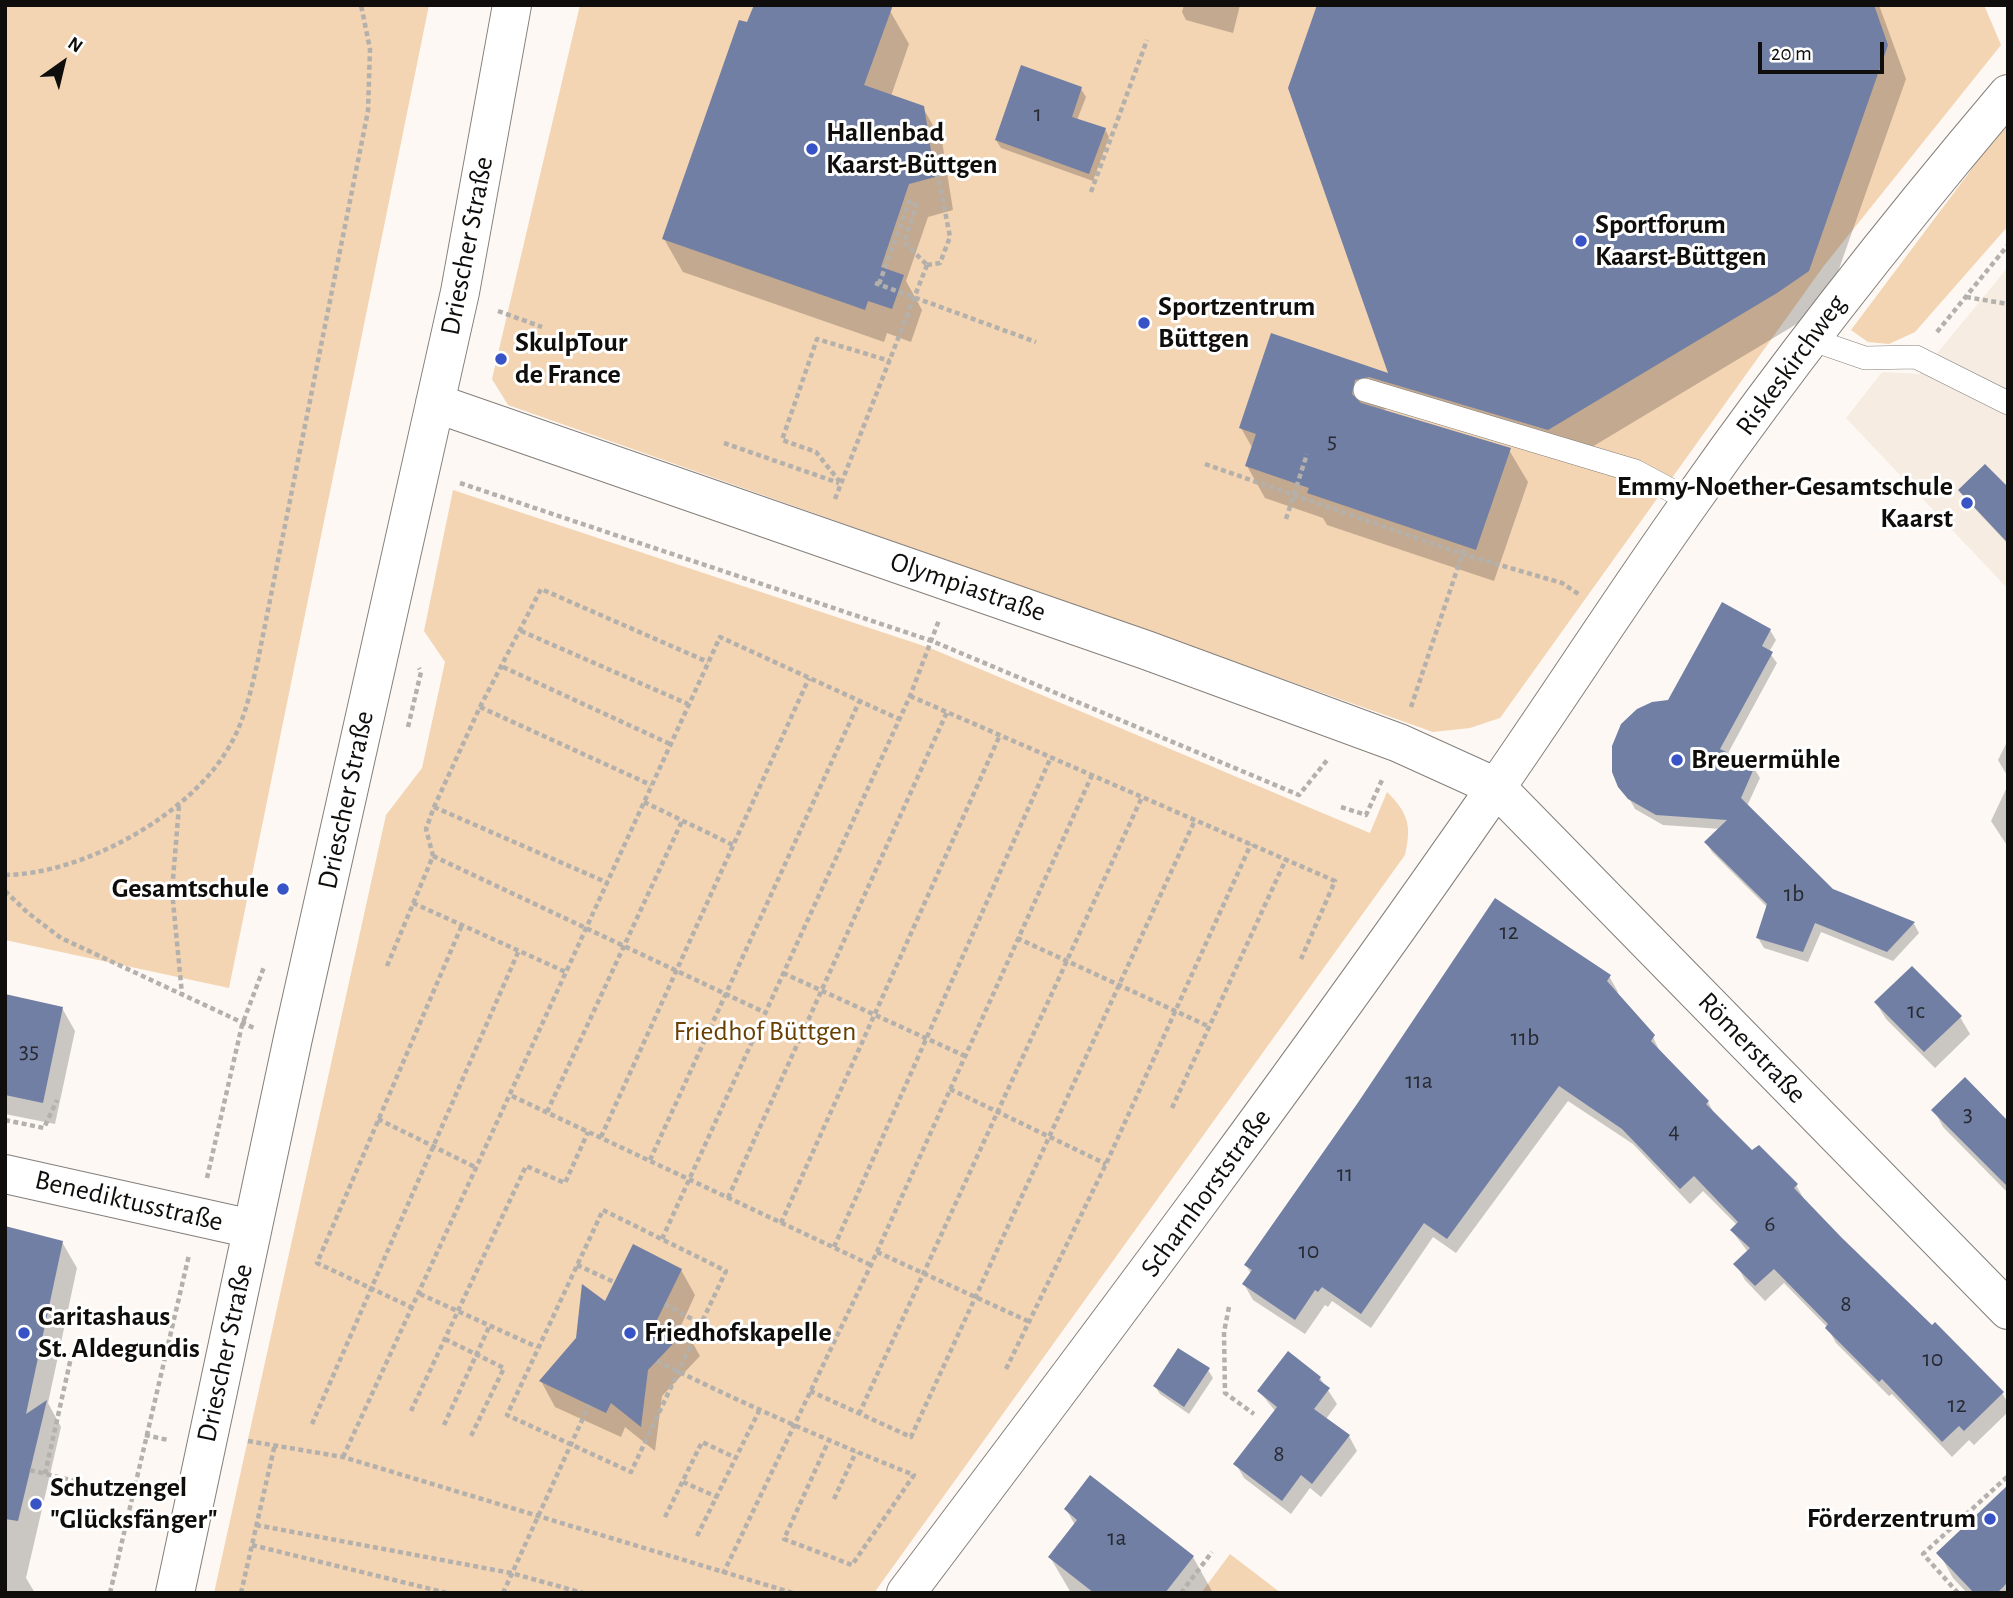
<!DOCTYPE html>
<html>
<head>
<meta charset="utf-8">
<style>
  body { margin:0 }
  #map { position:relative; width:2013px; height:1598px; overflow:hidden; background:#fdf8f3; font-family:"Alegreya Sans",sans-serif }
  canvas { display:block }
  .frame { position:absolute; inset:0; border:7px solid #0f0e0c; pointer-events:none }
  .north { position:absolute; left:28px; top:28px; width:70px; height:70px; -webkit-text-stroke:5px #fff; paint-order:stroke; rotate:34deg; font-size:19px; font-weight:700; line-height:28px; text-align:center; color:#0f0e0c }
  .north::after { content:''; display:block; margin:auto; width:24px; height:32px; background:#0f0e0c; clip-path:polygon(50% 0,100% 100%,50% 72%,0 100%) }
  .scale { position:absolute; left:1758px; top:42px; width:126px; height:32px; box-sizing:border-box; border:4px solid #0f0e0c; border-top:0; padding-left:9px; font-size:21px; line-height:24px; white-space:nowrap; color:#0f0e0c; -webkit-text-stroke:5px #fff; paint-order:stroke }
</style>
</head>
<body>
<div id="map">
<canvas width="2013" height="1598"></canvas>
<div class="frame"></div>
<div class="north">N</div>
<div class="scale">20 m</div>
</div>
<script>
const c = document.querySelector('canvas').getContext('2d');
c.lineJoin = 'round';
function fill(path, color) { c.fillStyle = color; c.fill(path, 'evenodd'); }
function trace(path, color, width, dash) { c.strokeStyle = color; c.lineWidth = width; c.lineCap = dash ? 'butt' : 'round'; c.setLineDash(dash || []); c.stroke(path); }
function label(font, color, halo, rows, align = 'center') {
  c.font = font + ' "Alegreya Sans",sans-serif'; c.lineWidth = 6; c.setLineDash([]); c.textBaseline = 'middle'; c.strokeStyle = halo; c.fillStyle = color; for (const [text, x, y, turn = 0] of rows) {
    c.save(); c.translate(x, y); c.rotate((+turn || 0) * Math.PI / 180); c.textAlign = isNaN(turn) ? turn : align; if (halo) c.strokeText(text, 0, 0); c.fillText(text, 0, 0); c.restore();
  }
}
fill(new Path2D(`
  M2008 267V589L1846 418 1882 372 1920 374Z`), '#f6ece1');
fill(new Path2D(`
  M5 5H429L229 988 5 940Z
  M580 5H1984L2001 45 1823 267 1500 718 1470 728 1433 732 508 405 492 379Z
  M2008 110V226L1915 332 1889 344 1868 342 1851 330 1971 170 1979 149Z
  M453 490 930 648 1370 833 1387 792C1408 813 1412 825 1405 855L874 1593H214L386 815 422 768 445 662 424 631Z
  M1230 1554 1281 1593H1201Z`), '#f3d4b3');
fill(new Path2D(`
  M1184 5H1240L1233 33 1186 20 1182 12Z
  M1319 5H1879L1906 79 1827 303 1795 325 1567 462 1378 396 1386 409 1379 411 1509 450 1528 482 1494 581 1327 525 1323 518 1265 498 1247 466 1253 449 1241 428 1272 335 1391 376Z
  M890 11 909 44 891 96 923 108 942 141 953 210 928 217 906 281 922 310 911 342 887 333 884 342 683 272 664 239 748 25Z
  M1081 89 1086 97 1077 120 1105 129 1109 137 1093 181 1001 148 996 140Z
  M1960 490H2008V544L1965 498Z
  M1770 630 1776 640 1769 652 1777 663 1727 755 1754 768 1760 778 1747 806 1832 891 1914 924 1919 933 1893 961 1821 932 1808 962 1764 948 1758 938 1767 907 1712 852 1706 842 1721 829 1663 825 1635 809 1614 771 1670 701Z
  M2008 740V777L1998 760Z
  M2008 785V847L1991 821Z
  M1609 976 1618 992 1616 995 1653 1037 1661 1054 1708 1102 1716 1117 1752 1153 1796 1185 1805 1201 1841 1239 2002 1393 2008 1403V1412L1974 1445 1969 1440 1952 1457 1892 1394 1889 1396 1836 1343 1827 1327 1784 1283 1765 1301 1745 1280 1736 1264 1748 1252 1732 1231 1737 1225 1703 1191 1690 1204 1633 1144 1568 1101 1456 1253 1433 1237 1371 1328 1332 1301 1328 1307 1325 1305 1305 1334 1253 1300 1244 1284 1251 1274 1246 1265Z
  M5 996 62 1008 75 1031 55 1124 5 1114Z
  M1876 1003 1960 1017 1970 1034 1935 1068 1886 1019Z
  M1934 1110 2005 1121 2008 1118V1193L1943 1127Z
  M5 1228 62 1242 77 1268 48 1403 61 1427 26 1578 35 1593H5Z
  M681 1270 695 1295 679 1330 686 1331 700 1356 662 1396 655 1451 625 1427 621 1437 555 1407 541 1381 606 1304Z
  M1208 1370 1213 1378 1189 1414 1160 1394 1155 1386Z
  M1320 1378 1337 1404 1326 1419 1349 1436 1357 1451 1321 1497 1310 1488 1291 1514 1244 1478 1236 1464 1276 1412 1259 1391Z
  M2008 1488V1593H1967L1953 1578 1939 1553Z
  M1066 1509 1193 1557 1213 1593H1071L1050 1557 1075 1525Z`), '#0003');
fill(new Path2D(`
  M754 5H893L864 85 924 106 935 177 909 184 881 267 904 275 892 309 868 301 865 310 662 239 739 20 747 22Z
  M1317 5H1874L1888 45 1809 271 1777 293 1548 430 1369 377 1355 380 1352 394 1361 403 1511 448 1476 550 1307 493 1309 488 1245 466 1256 434 1239 428 1271 333 1388 373 1288 88Z
  M1021 65 1082 87 1072 117 1106 128 1089 174 995 140Z
  M1985 464 2008 487V543L1958 490Z
  M1722 602 1771 629 1762 646 1773 652 1720 749 1755 766 1741 798 1833 889 1915 922 1887 952 1815 923 1803 952 1756 938 1767 904 1704 842 1727 820 1656 815 1628 799 1618 787 1612 772V746L1621 724 1637 709 1652 702 1668 700Z
  M1495 898 1611 975 1607 981 1655 1035 1651 1041 1709 1101 1706 1104 1752 1150 1759 1145 1798 1184 1794 1188 1842 1238 1932 1325 1935 1322 2004 1392 1964 1431 1959 1426 1942 1442 1882 1379 1879 1382 1825 1328 1828 1324 1774 1269 1755 1286 1733 1264 1750 1248 1730 1230 1738 1222 1694 1176 1680 1189 1622 1129 1559 1086 1447 1239 1424 1223 1361 1314 1322 1287 1318 1292 1315 1290 1295 1320 1242 1284 1252 1270 1244 1265 1357 1104Z
  M1912 966 1962 1016 1924 1052 1874 1002Z
  M5 994 63 1007 43 1103 5 1095Z
  M1965 1077 2008 1121V1187L1931 1110Z
  M5 1226 63 1241 26 1414 47 1400 18 1521 5 1519Z
  M633 1244 682 1269 655 1324 687 1329 648 1370 641 1427 611 1403 606 1413 539 1381 576 1338 582 1284 605 1301Z
  M1178 1348 1210 1368 1184 1407 1153 1386Z
  M1288 1351 1321 1377 1319 1380 1330 1388 1314 1409 1350 1435 1312 1484 1301 1475 1282 1501 1233 1464 1277 1407 1257 1391Z
  M1090 1475 1194 1556 1165 1593H1094L1048 1557 1077 1520 1064 1509Z
  M2008 1485V1582L1997 1593H1974L1936 1553Z`), '#717fa4');
const lane = new Path2D(`
  M1810 339 1865 358 1916 357 2008 403
  M1365 390 1635 471 1691 501`);
const street = new Path2D(`
  M435 403 1146 650 1399 743 1496 787 2008 1310
  M5 1174 252 1229
  M175 1593 293 1038 460 292 512 5
  M906 1593C1107 1327 1307 1060 1497 786 1563 691 1625 594 1692 500 1791 359 1897 225 2008 94`);
trace(lane, '#847f7b', 24);
trace(street, '#847f7b', 40);
trace(new Path2D(`
  M1091 192 1147 40
  M927 265 940 263 950 237 937 170 934 169
  M875 283 1036 342
  M879 284 909 202 913 201 916 207 904 242 927 265
  M1966 297 2008 304
  M498 311 542 327
  M1937 332 2008 245
  M724 443 839 483
  M1205 464 1462 554 1562 583 1580 595
  M840 482 816 452 782 440 817 339 890 361
  M460 483 932 641 1299 795 1328 759
  M835 499 927 265
  M1286 519 1307 454
  M521 631 688 704
  M503 667 670 744
  M910 696 1335 881 1301 959
  M480 707 651 785
  M1411 707 1465 546
  M408 727 421 672 419 668
  M644 802 733 845
  M179 806 172 891 182 994
  M434 807 608 883
  M1341 807 1366 815 1382 780
  M433 856 766 1013
  M5 875C84 874 190 815 229 747 245 720 251 690 258 660L368 111 370 49 361 5
  M5 891 28 913 61 938 254 1028
  M413 903 568 973
  M1017 938 1210 1027
  M387 966 433 856 426 829 434 807 480 707 541 589 708 662
  M783 973 965 1056
  M950 1089 1106 1164
  M512 1096 871 1265
  M1172 1108 1286 859
  M547 1112 682 821
  M378 1119 477 1168
  M5 1120 44 1128 57 1100
  M601 1137 809 678
  M650 1160 859 702
  M207 1178 242 1025 264 967
  M728 1198 947 712
  M603 1210 726 1271 631 1472 507 1415Z
  M781 1223 1000 735
  M662 1239 910 696 939 620
  M834 1247 1051 757
  M877 1252 1030 1322
  M577 1265 614 1282
  M420 1294 537 1347
  M665 1304 701 1324
  M1229 1307 1224 1332 1225 1393 1254 1414
  M413 1308 317 1263 462 925
  M445 1339 504 1368 470 1438
  M657 1361C741 1403 826 1440 914 1475L852 1565 784 1539 829 1440
  M1006 1369 1106 1164 1251 844
  M810 1391 911 1437 1195 820
  M411 1411 526 1166 565 1183 588 1132
  M859 1414 1142 797
  M312 1424 519 950
  M444 1425 490 1325
  M145 1435 168 1440
  M248 1441 343 1457 793 1593
  M343 1457 720 637 899 719
  M30 1470 131 1495
  M45 1474 72 1353
  M683 1482 717 1497
  M834 1499 856 1452
  M665 1517 702 1442 736 1458
  M256 1525 511 1573 583 1593
  M697 1536 759 1411
  M252 1545 447 1593
  M723 1574 871 1265 1092 775
  M110 1593 189 1255
  M241 1593 275 1444
  M503 1593 589 1405
  M1181 1593 1212 1552
  M1958 1593 1923 1554 2008 1476`), '#b4b0ac', 4.5, [5, 3.5]);
trace(lane, '#fff', 23);
trace(street, '#fff', 38);
for (const [x, y, r, color] of [
  [812,149,7,"#3753c5"],
  [1581,241,7,"#3753c5"],
  [1144,323,7,"#3753c5"],
  [501,359,7,"#3753c5"],
  [1967,503,7,"#3753c5"],
  [1677,760,7,"#3753c5"],
  [283,889,7,"#3753c5"],
  [24,1333,7,"#3753c5"],
  [630,1333,7,"#3753c5"],
  [36,1504,7,"#3753c5"],
  [1990,1519,7,"#3753c5"]
]) { const dot = new Path2D(); dot.arc(x, y, r, 0, 2 * Math.PI); c.fillStyle = color; c.fill(dot); trace(dot, '#fff', 2.5); }
label('24px', '#282a32', null, [
  ["1",1038,114],
  ["5",1332,441],
  ["1b",1794,894],
  ["12",1509,932],
  ["1c",1916,1011],
  ["11b",1525,1038],
  ["35",29,1051],
  ["11a",1419,1081],
  ["3",1968,1114],
  ["4",1674,1131],
  ["11",1345,1174],
  ["6",1770,1224],
  ["10",1309,1251],
  ["8",1846,1304],
  ["10",1933,1359],
  ["12",1957,1405],
  ["8",1279,1454],
  ["1a",1117,1538]
]);
label('bold 28px', '#0f0e0c', '#fff', [
  ["Hallenbad",826,133],
  ["Kaarst-Büttgen",826,165],
  ["Sportforum",1595,225],
  ["Kaarst-Büttgen",1595,257],
  ["Sportzentrum",1158,307],
  ["Büttgen",1158,339],
  ["SkulpTour",515,343],
  ["de France",515,375],
  ["Emmy-Noether-Gesamtschule",1953,487,"right"],
  ["Kaarst",1953,519,"right"],
  ["Breuermühle",1691,760],
  ["Gesamtschule",269,889,"right"],
  ["Caritashaus",38,1317],
  ["St. Aldegundis",38,1349],
  ["Friedhofskapelle",644,1333],
  ["Schutzengel",50,1488],
  ["\"Glücksfänger\"",50,1520],
  ["Förderzentrum",1976,1519,"right"]
], 'left');
label('28px', '#0f0e0c', '#fff', [
  ["Driescher Straße",467,246,-79],
  ["Riskeskirchweg",1791,365,-54],
  ["Olympiastraße",968,587,19],
  ["Driescher Straße",346,800,-78],
  ["Römerstraße",1752,1048,46],
  ["Scharnhorststraße",1206,1193,-54],
  ["Benediktusstraße",129,1201,13],
  ["Driescher Straße",225,1353,-78]
]);
label('28px', '#683e01', '#fff', [
  ["Friedhof Büttgen",765,1032]
]);
</script>
</body>
</html>
